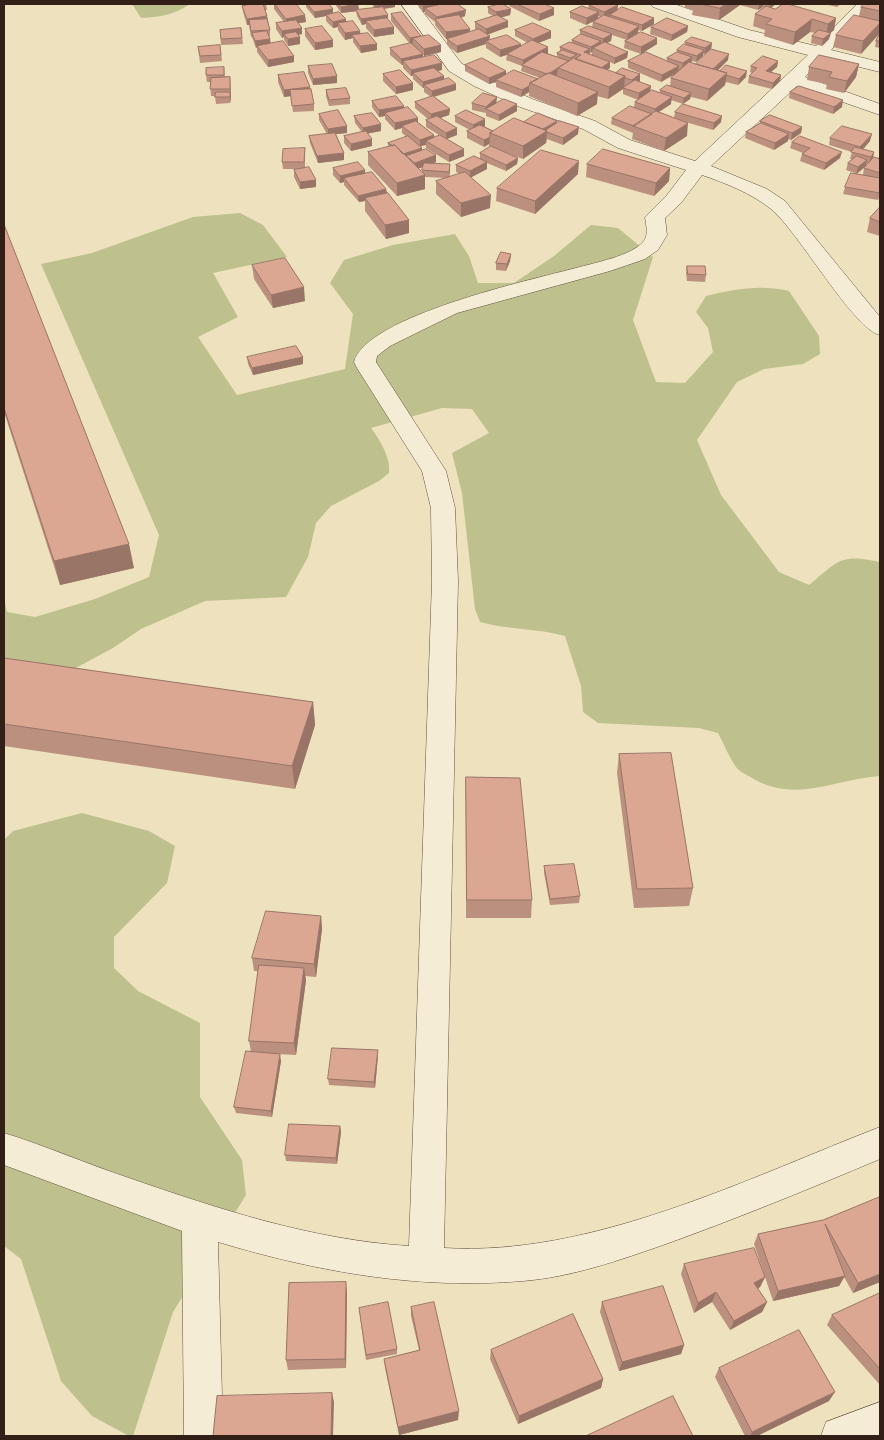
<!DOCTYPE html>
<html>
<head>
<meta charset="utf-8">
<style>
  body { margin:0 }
  #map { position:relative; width:884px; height:1440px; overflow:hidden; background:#eee1bd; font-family:Alegreya,serif }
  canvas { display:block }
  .frame { position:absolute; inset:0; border:5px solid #321f17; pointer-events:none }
</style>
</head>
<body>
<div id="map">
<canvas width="884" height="1440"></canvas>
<div class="frame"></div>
</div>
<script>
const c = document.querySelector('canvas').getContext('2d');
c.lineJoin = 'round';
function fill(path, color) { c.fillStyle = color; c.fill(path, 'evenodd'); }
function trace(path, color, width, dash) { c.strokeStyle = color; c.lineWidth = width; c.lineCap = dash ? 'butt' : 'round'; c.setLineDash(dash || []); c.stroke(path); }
fill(new Path2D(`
  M132 4H190C174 15 160 17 141 18Z
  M240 213 263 225 287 257 213 273 238 317 198 337 237 395 345 369 353 314 330 283 344 260 393 245 455 234 469 256 478 283H514L554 256 591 225 618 228 653 257 633 320 656 382 685 383 713 352 708 328 696 312 706 296C733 289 761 284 789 291L819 336 820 354 803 364 764 369 737 382 697 440 721 495 779 572 809 585C838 561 840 553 880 562V776C835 779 795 804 752 778 747 775 740 772 736 767 729 757 724 744 718 733L699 728 598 723 583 712 581 686 565 636C537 628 508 630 480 622L475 609 462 493 452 453 489 433 472 409 442 408 371 428C380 440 391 458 389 473L379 481 331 506 316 523 308 557 286 597 205 601 141 629 113 648 72 670 4 665V598L7 612 35 617 95 599 149 577 159 535 41 264 92 253 193 217Z
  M82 813 149 831 175 846 167 883 114 937V968L138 991 200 1023V1097L242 1160 246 1195 173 1312 133 1436H129L92 1416 61 1381 21 1259 4 1246V840L13 831Z`), '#bec18d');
const minor = new Path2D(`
  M401 4H417L461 63 486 78 532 99 595 121 630 140 695 161 808 55 738 37 653 7 651 4H674L749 30 816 46 857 4H874L831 50 880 62V72L823 58 805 77 880 104V115L797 86 711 166 767 189 785 201 880 317V335C854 330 798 231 771 209 751 193 725 183 702 175L681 203 665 218 667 235 658 250 645 259 610 271 457 313 390 346 377 356 376 362 446 471 455 508 458 581 444 1248C591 1257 746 1179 880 1127V1159C809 1189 738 1218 666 1244 620 1260 572 1277 523 1281 419 1290 318 1272 218 1242L223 1436H184L182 1231 4 1165V1133C46 1146 87 1164 129 1178 218 1209 313 1240 409 1246L432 581 431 508 422 471 357 368 354 362C366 316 531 280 576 268 594 263 631 256 643 242 649 236 646 225 645 217L667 195 686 170 618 148 583 129 520 107 474 86 449 71Z
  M880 1402V1436H821L826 1422Z`);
trace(minor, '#615040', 1);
fill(minor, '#f4ecd4');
fill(new Path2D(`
  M242 4H266L267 10H265L267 16 270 30V36H269L270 43 294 56V62L268 67 257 52V47L256 48 252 37H251L249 25H247L243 12Z
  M274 4H296L306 22 298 23 302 34 298 35 300 37V44L288 46 284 40V37L282 38 276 29V23L284 22 274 9Z
  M306 4H329L333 9V13L346 22 361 34 377 44V50L361 53 353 42V38L345 40 338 30V27L333 28 326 21V16L315 18 306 7Z
  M335 4H358L359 10 374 8 372 4H395V7L384 9 388 15V20L394 34 374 37 366 28V24L362 25 357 16 356 11 341 13Z
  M419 4H440L465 16 461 18 470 32 477 30 475 29V22L493 16 488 13V7L500 4H509L505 5 511 9 510 15 501 17 508 27 487 35 489 40 521 46 528 43 515 36V30L551 38 538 43 548 47 547 53 557 57V53L560 51V47L572 42V40L580 35V30L592 27 593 22 601 17 598 16V19L586 25 570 18V12L588 8 589 5H618L617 10 654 18V24L642 31 638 30V33L627 40 612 35 611 41 607 43 628 52 627 58 614 64 610 62V68L607 70 616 73 640 74V81L639 82 651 86 650 91 660 93V90L670 86 671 78 675 74 661 82 628 68V61H667V58L677 52V50L685 45V42L712 43 711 49 703 54V56L696 62 692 61 691 63 696 64 728 60 718 70 746 77 738 85 726 82 725 85 707 101 691 97 690 99 683 104 721 122 713 130 682 121 687 136 664 151 632 139 633 133 611 124 612 118 634 107 635 102 638 100 623 94V89L608 99 597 96V104L577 116 529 96V92L521 97 496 87V82L489 84 465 71V65L506 71V74L538 79 540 78 521 71 522 66 506 60 507 55 500 57 486 48V44L457 53 447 45V39L451 38 446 39 435 25V22L425 14V12H423L419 7ZM592 52V55L602 59 590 54V53ZM671 100 683 104 675 112 674 118 659 112 671 104Z
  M510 4H544L554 15 539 21 509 6Z
  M685 4H776L771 8 775 9 836 18 834 30 830 33 829 39 822 46 811 43 812 36 815 33 810 32 793 45 764 36 765 30 753 26 755 14 764 7H763L758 10 740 5 719 20 692 15 693 10 685 8Z
  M824 4H841L837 7Z
  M880 4V27L879 34 861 54 833 47 836 35 859 16 861 7Z
  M391 14 421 36V37L441 52 424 56 423 54V57L442 70 438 71 444 76V79L456 84V90L434 97 450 109 449 115 440 118 457 128V135L447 139 464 149V156L449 162 426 148V145L421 146 422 148V150L436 155V162L432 164 450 171 449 177 461 174 456 172V165L480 158V153L491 146H489V144L484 147 467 138V131L470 130 455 122V116L485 126H484L493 131 524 122 556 123 578 134 563 145 547 139 546 143 523 159 504 152 518 158 517 164 506 171 487 163V169L471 177 490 208 461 217 436 194V181L446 178 425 177V189L397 196 368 165V152L388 147V143L407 137 402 133V128L395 130 385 119V116L379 117 372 107V101L404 108 418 118V123L434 135 435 138 439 135 426 127V120H429L415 108V102L431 97 424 92V88H423L413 79V76H411L403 68V65H402L390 55V48L410 44 391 21ZM423 167 422 170V173L418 168Z
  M688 26 687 32 671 41 650 34 651 27Z
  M241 28 243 44 221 45 220 30Z
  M305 29 333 40V47L315 50 305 36Z
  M880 33V48L875 47 876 41Z
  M625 41 657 44 641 54 624 48Z
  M220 45 222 61 200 63 198 47Z
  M778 61 777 67 771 72 781 75 780 81 772 89 748 83 749 76 752 73 750 72 751 66Z
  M859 64 856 77 844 93 826 89 827 84 807 80 809 67Z
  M308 66 337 83 313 85 308 73Z
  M224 67 225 77H230L231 98 230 103 216 104 215 96H211L210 82H207L206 75Z
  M383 74 413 90 396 94 383 81Z
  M278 75 311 89 314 104V111L293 112 291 96 284 97 278 82Z
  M326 90 350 98V104L329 106 326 96Z
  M790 92 842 107 833 114 789 98Z
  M497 97 496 103 517 111 499 121 486 116V113L472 110V103Z
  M319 114 347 133 336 134 344 153V160L318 163 310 143 309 136 327 134 319 120Z
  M354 116 381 124V131L367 134 372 139V146L351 151 344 143V136L362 132 355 123Z
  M760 121 802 127 801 133 791 140 788 139V141L774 150 745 138 746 132 760 123Z
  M830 138 870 141 863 149 873 158H878L880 155V195L878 200 843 194 845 187 855 173 846 170 848 163 852 159H850L852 152 829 145ZM866 163 868 164 864 168 863 175 857 174 866 166Z
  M792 142 840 158 824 170 800 161 802 154 803 153 790 148Z
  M305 148V168L316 187 300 189 294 177V170L302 169H283L282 162Z
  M587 164 670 168 669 181 654 196 586 177Z
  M333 168 365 170V173L386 189 387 193 409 233 386 239 365 211V201L359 202 344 185V182L340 183 333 175Z
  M578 174 535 214 496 201 497 188Z
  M880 207V236L867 232 870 218Z
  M4 228 134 568 60 585 4 412Z
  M511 254 510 261 506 271 496 270V263Z
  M252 265 305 301 273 308 254 279Z
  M687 266 706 275 705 282 687 281 686 273Z
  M247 357H303V364L253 375 248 364Z
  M4 658 313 702 315 725 295 789 4 746Z
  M619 754 693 888 689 906 634 908 617 773Z
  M466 777 532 900 531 918H466Z
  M544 866 580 896 579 903 550 905 544 873Z
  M321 916 322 929 316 977 305 976 306 980 296 1055 277 1054 281 1061 272 1117 236 1113 234 1107 251 1052 249 1041 258 971H254L252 958Z
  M378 1056 375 1088 329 1085 328 1079Z
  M340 1126 341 1132 337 1164 286 1161 285 1155Z
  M880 1197V1282L853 1293 844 1277 839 1286 773 1301 754 1244 758 1234 823 1220Z
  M684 1264 765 1277 760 1287 758 1289 767 1302 762 1312 730 1330 712 1302 694 1313 681 1274Z
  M347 1292 346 1368 288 1370 286 1360Z
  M880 1293V1385L827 1325 832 1315Z
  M602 1302 684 1345 681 1354 619 1371 600 1312Z
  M411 1307 458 1420 399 1435 385 1368 384 1359 419 1350 411 1316Z
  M359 1308 397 1349V1354L366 1360Z
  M491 1350 603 1379 601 1388 518 1424 490 1359Z
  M719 1368 829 1401 757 1436H745L715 1377Z`), '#bc907e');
fill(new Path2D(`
  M358 4 359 11 341 13V7Z
  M375 4H395V7L375 10Z
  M437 4H440V10L425 8V12H423V6Z
  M726 4H740V5L719 20 720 8Z
  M759 4H763V7L758 10Z
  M770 4H776L769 9Z
  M618 5 617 12 604 18V12Z
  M554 8V15L539 21 540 14Z
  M333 9V15H326V16L315 18 314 12Z
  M511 9 510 15 496 19V12Z
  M466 10 465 16 438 23 437 21V17Z
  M599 12 598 19 586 25 587 18Z
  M305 15 306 22 287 25 286 19Z
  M388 15V22L366 21V24L362 25 361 19Z
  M267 16 268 23 247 25V19Z
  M654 18V24L642 31V25Z
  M836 18 834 30 826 37 828 24Z
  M346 19V26L338 23V27L333 28V22Z
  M812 19 810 32 793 45 795 32Z
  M508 21V27L486 35V29Z
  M880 23 879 34 861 54 863 41Z
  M639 26 638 33 627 40 628 34Z
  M688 26 687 32 671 41 672 35Z
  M394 27V34L374 37V30Z
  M302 28V34L286 37 284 34V37L282 38V31Z
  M470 29V35L446 39V32Z
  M360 31 361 37 352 35 353 38 345 40V33Z
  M551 31V38L533 45V39Z
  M831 33 829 39 822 46 823 39Z
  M612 34 611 41 602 45 603 39Z
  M421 36V42L413 38V43L410 44V38Z
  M490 36 489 43 486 41V44L457 53V46Z
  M300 37V44L288 46V39Z
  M657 38V44L641 54V47Z
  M270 39 271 46H257V47L256 48 255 41Z
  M333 40V47L315 50V43Z
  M601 41 600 48H593L592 52 591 53V47Z
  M712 43 711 49 704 55 705 48Z
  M377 44V50L361 53 360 46Z
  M521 44V50L500 57V50Z
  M441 45V52L424 56V49Z
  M548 47V53L524 66 523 65V60Z
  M590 49 589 56 584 52Z
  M704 50 703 56 696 62 697 56Z
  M628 52 627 58 614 64 615 58Z
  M423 54V60L403 61V65H402L401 59Z
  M729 54 728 60 710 78 711 72Z
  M294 56V62L268 67V60Z
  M692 57 691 63 682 69 683 63Z
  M778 61 777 67 765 77 766 71Z
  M610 62V68L599 75V69Z
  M442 63V70L416 75 413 73V76H411V70Z
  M859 64 856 77 844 93 847 81Z
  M679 66 678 72 661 82 662 75Z
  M558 68 557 75 548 81V74Z
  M506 71V78L496 80V82L489 84V78Z
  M747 71 746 77 738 85 739 79Z
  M727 73 725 85 707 101 709 89Z
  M640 74V81L631 87 632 80Z
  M781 75 780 81 772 89 773 83Z
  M337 76V83L313 85V79Z
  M444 76V83L424 85V88H423V82Z
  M625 76 624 88H623V89L608 99 609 87Z
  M230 77 231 98 230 103Z
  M413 83V90L396 94V87Z
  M456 84V90L432 97V91Z
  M529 86V92L521 97 522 90Z
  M651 86 650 92 638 100 639 93Z
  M310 87 311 93 284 97V90Z
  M598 92 597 104 577 116 578 103Z
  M691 93 690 99 683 104 684 98Z
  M497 97 496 104 486 109V113V107Z
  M672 97 671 104 654 115 655 109Z
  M843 100 842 107 833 114 834 107Z
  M517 104V111L499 121V115Z
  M404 106V112L385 113V116L379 117V110Z
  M450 109 449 115 431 121V114Z
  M722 116 721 122 713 130 714 123Z
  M418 118V125L402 126V128L395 130V123Z
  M485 119V126L473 132V125Z
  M557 121 556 127 547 132 546 143 523 159V146L541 130Z
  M688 123 687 136 664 151 666 138Z
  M381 124V131L363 134V128Z
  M347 126V133L328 135V129Z
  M579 127 578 134 563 145V138Z
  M802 127 801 133 791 140 792 133Z
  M457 128V135L446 139V133Z
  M789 134 788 141 774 150 775 143Z
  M872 134 870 141 859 154 860 147Z
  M434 135 435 142 426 141V145L420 146V140Z
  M490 137 489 144 484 147V140Z
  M372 139V146L351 151V144Z
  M422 148V154L409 159 403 154Z
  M464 149V156L449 162V155Z
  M842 152 840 158 824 170 826 163Z
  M874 152 873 159 869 164 871 157Z
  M344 153V160L318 163 317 156Z
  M436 155V162L415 170V163Z
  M518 158 517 164 506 171V165Z
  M867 160 866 166 856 174 858 167Z
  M579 161 578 174 535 214V201Z
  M487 162V169L470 178V171Z
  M450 164V171L449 178V172Z
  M670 168 669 181 654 196 656 183Z
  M365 170V177L344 178V182L340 183V176Z
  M425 175V189L397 196V183Z
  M316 180V187L300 189V182Z
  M386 189 387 195 365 198V201L359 202 358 196Z
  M491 195 490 208 461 217V203Z
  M409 220V233L386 239 385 225Z
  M511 254 510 261 506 271 507 264Z
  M304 287 305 301 273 308 271 295Z
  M303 357V364L253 375 252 368Z
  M129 544 134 568 60 585 54 561Z
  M313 702 315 725 295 789 292 766Z
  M321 916 322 929 316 977 314 964Z
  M304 968 306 980 296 1055 294 1043Z
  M378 1050V1056L375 1088 374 1082Z
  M280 1054 281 1061 272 1117 271 1111Z
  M340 1126 341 1132 337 1164 336 1158Z
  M880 1274V1282L853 1293 858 1283Z
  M845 1276 839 1286 773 1301 778 1291Z
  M765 1277 760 1287 750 1293 754 1283Z
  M346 1282 347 1292 346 1368 345 1359Z
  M716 1292 712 1302 694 1313 698 1303Z
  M767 1302 762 1312 730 1330 734 1321Z
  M684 1345 681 1354 619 1371 622 1362Z
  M603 1379 601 1388 518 1424 519 1416Z
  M835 1392 829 1401 757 1436H750L752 1432Z
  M332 1393 334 1402 333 1436H331Z
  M459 1411 458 1420 399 1435 398 1427Z`), '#997567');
const building = new Path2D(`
  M242 4H265H263L267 16 247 19 242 6 250 4 242 5Z
  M275 4H296L305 15 286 19Z
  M308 4H329L333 9 314 12Z
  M339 4H358L341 7Z
  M421 4H437L423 6Z
  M442 4H457L466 10 437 17 425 8Z
  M500 4H503L511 9 496 12 488 7Z
  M517 4H544L554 8 540 14Z
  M591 4H614L618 5 604 12 589 5Z
  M700 4H726L720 8Z
  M783 4H788L836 18 828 24 812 19 795 32 766 24 772 19 755 14 766 6 775 9Z
  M864 4H880V11L861 7Z
  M582 6 599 12 587 18 570 12Z
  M383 7 388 15 361 19 356 10Z
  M622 7 654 18 642 25 610 15Z
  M339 12 346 19 333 22 326 15Z
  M402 12 421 36 410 38 391 14Z
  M459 15 470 29 446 32 435 19Z
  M497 15 508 21 486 29 475 22Z
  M604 15 639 26 628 34 593 22Z
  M854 15 880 21V23L863 41 836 35Z
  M387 18 394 27 374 30 366 21Z
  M667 18 688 26 672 35 651 27Z
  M267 19 270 30 251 31 249 20Z
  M296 20 302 28 282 31 276 23Z
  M353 21 360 31 345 33 338 23Z
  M533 23 551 31 533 39 515 30Z
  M322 26 333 40 315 43 305 29Z
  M589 26 612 34 603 39 580 30Z
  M241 28 242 38 221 39 220 30Z
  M479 29 490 36 457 46 447 39Z
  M819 30 831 33 823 39 812 36Z
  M267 31 270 39 255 41 252 33Z
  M296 32 300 37 288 39 284 34Z
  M641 32 657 38 641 47 625 41Z
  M368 33 377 44 360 46 352 35Z
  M880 33V41H876Z
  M581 34 601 41 591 47 572 40Z
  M429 35 441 45 424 49 413 38Z
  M507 35 521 44 500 50 486 41Z
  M692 37 712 43 705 48 685 42Z
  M532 40 548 47 523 60 507 54Z
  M283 41 294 56 268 60 257 46Z
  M570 42 590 49 584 52 610 62 601 68 575 59 581 55 560 47Z
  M605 42 628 52 615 58 593 48Z
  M411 43 423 54 401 59 390 48Z
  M684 44 704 50 697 56 677 50Z
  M220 45 221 55 200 56 198 47Z
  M711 49 729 54 713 69 696 64Z
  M563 50 577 55 570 58 557 53Z
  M542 52 569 61 550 73 547 74 522 65Z
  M646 52 679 66 662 75 628 61Z
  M677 52 692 57 683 63 667 58Z
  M434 55 442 63 411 70 403 61Z
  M819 55 859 64 847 81 829 77 832 72 809 67Z
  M763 56 778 61 766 71 781 75 773 83 749 76 757 68 751 66Z
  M482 58 506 71 489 78 465 65Z
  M574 58 625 76 609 87 558 68Z
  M689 62 727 73 709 89 671 78Z
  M332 64 337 76 313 79 308 66Z
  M726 65 747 71 739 79 726 75 727 73 720 71Z
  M224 67V75H206V68Z
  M434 68 444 76 423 82 413 73Z
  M622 68 640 74 632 80 625 78V76L616 73Z
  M400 70 413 83 396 87 383 74Z
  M514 70 538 79 530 83 529 86 522 90 496 80Z
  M304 72 310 87 284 90 278 75Z
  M549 73 598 92 578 103 530 83Z
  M230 77V89H210L211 78Z
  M449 78 456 84 432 91 424 85Z
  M635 80 651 86 639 93 623 88Z
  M667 85 691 93 684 98 660 90Z
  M799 86 843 100 834 107 790 92Z
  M346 88 350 98 329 100 326 90Z
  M311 89 314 104 292 106 290 90Z
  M652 90 672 97 655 109 635 102Z
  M216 92H230V97H215Z
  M483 93 497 97 486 107 472 103Z
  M396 96 404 106 379 110 372 101Z
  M433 96 450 109 431 114 415 102Z
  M504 99 517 104 499 115 486 109Z
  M683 104 722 116 714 123 675 112Z
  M630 106 652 114 634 126 612 118Z
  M408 107 418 118 395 123 385 113Z
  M338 110 347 126 328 129 319 114Z
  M466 110 485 119 473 125 455 116Z
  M656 111 688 123 666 138 633 126Z
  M372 113 381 124 363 128 354 116Z
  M538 113 557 121 543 129 524 122Z
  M770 115 802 127 792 133 760 121Z
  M437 116 457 128 446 133 426 120Z
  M514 118 547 131 523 146 490 133Z
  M416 121 434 135 420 140 402 126Z
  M560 121 579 127 563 138 547 132 546 130Z
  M761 123 789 134 775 143 746 132Z
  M480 125 493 131 490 133V137L484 140 467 131Z
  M842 126 872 134 860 147 830 138Z
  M366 131 372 139 351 144 344 136Z
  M335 133 344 153 317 156 309 136Z
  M440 135 464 149 449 155 426 141Z
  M408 136 422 148 403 154 395 145 393 146 388 143Z
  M800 136 842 152 826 163 802 154 810 148 792 142Z
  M395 145 425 175 397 183 368 152Z
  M491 146 518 158 506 165 480 153Z
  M855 147 874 152 871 157 851 152Z
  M305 148 304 162H282L283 149Z
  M426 149 436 155 415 163 406 156Z
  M603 149 670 168 656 183 587 164Z
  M541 150 579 161 535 201 497 188Z
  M474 156 487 162 470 171 456 165Z
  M857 156 867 160 858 167 848 163Z
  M874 157 880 159V173L864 168Z
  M358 162 365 170 340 176 333 168Z
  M424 163 450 164 449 172 422 170Z
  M309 167 316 180 300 182 294 170Z
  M372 172 386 189 358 196 344 178Z
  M465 172 491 195 461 203 436 181Z
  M851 173 880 178V193L845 187Z
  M388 193 409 220 385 225 365 198Z
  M880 207V222L870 218Z
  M5 227 129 544 54 561 4 408V228Z
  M501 252 511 254 507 264 496 263Z
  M285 258 304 287 271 295 252 265Z
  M687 266H705L706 275 688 274Z
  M296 346 303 357 252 368 247 357Z
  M4 658 313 702 292 766 4 724Z
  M671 753 693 888 637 889 619 754Z
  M466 777 520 778 532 900H467Z
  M574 864 580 896 550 899 544 866Z
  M266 911 321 916 314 964 252 958Z
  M259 965 304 968 294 1043 249 1041Z
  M332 1048 378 1050 374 1082 328 1079Z
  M246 1051 280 1054 271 1111 234 1107Z
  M289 1124 340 1126 336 1158 285 1155Z
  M880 1197V1274L858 1283 825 1224 845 1276 778 1291 758 1234 823 1220Z
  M754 1248 765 1277 754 1283 767 1302 734 1321 716 1292 698 1303 684 1264Z
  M346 1282 345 1359 286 1360 289 1283Z
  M663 1286 684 1345 622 1362 602 1302Z
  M880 1293V1369L832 1315Z
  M388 1302 397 1349 366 1355 359 1308Z
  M434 1302 459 1411 398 1427 384 1359 420 1350 411 1307Z
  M573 1314 603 1379 519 1416 491 1350Z
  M799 1330 835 1392 752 1432 719 1368Z
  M332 1393 331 1436H213L217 1396Z
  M673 1396 693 1436H586Z`);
fill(building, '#dba793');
trace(building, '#997567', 1);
</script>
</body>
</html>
